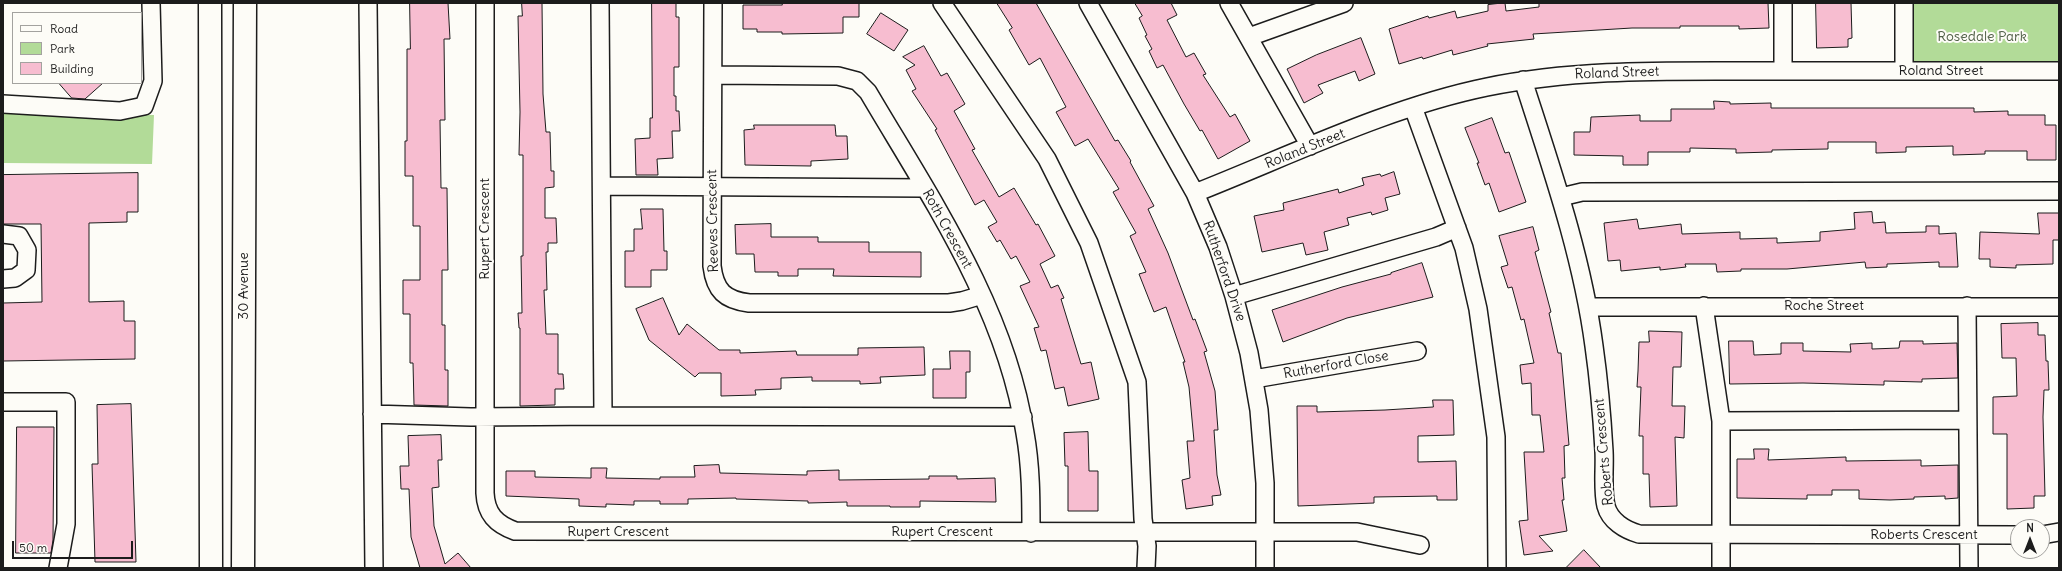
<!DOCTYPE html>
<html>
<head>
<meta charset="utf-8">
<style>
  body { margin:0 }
  #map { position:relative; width:2062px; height:571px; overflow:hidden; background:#fdfcf7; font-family:Delius,sans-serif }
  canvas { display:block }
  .frame { position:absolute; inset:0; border:4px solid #1c1c1c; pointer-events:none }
  .legend { position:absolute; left:12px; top:12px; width:130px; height:72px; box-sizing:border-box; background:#fdfcf7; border:1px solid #a3a29f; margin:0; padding:5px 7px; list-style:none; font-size:12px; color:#1c1c1c }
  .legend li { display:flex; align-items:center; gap:8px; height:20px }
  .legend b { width:20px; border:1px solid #a3a29f }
  .north { position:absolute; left:2010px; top:519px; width:40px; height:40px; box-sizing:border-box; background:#fdfcf7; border:1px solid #a3a29f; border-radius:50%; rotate:0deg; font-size:11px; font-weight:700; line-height:16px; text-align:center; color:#1c1c1c }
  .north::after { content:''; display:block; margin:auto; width:14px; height:18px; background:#1c1c1c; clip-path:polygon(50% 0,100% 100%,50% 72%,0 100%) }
  .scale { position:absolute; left:12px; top:541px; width:121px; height:18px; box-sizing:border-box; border:2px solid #1c1c1c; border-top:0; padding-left:5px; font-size:12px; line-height:14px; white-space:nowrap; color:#1c1c1c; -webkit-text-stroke:3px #fdfcf7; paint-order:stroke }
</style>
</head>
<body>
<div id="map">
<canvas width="2062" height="571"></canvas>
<div class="frame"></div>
<ul class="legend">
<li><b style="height:5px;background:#fdfcf7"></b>Road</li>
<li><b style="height:11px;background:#b2db98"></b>Park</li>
<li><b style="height:11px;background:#f7bdd0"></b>Building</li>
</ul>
<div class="north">N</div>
<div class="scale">50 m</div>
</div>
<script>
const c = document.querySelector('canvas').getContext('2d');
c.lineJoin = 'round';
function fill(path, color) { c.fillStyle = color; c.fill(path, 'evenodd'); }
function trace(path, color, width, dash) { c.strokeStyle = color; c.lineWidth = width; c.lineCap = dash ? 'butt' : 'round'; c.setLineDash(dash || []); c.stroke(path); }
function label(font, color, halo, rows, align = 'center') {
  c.font = font + ' Delius,sans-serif'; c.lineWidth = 4; c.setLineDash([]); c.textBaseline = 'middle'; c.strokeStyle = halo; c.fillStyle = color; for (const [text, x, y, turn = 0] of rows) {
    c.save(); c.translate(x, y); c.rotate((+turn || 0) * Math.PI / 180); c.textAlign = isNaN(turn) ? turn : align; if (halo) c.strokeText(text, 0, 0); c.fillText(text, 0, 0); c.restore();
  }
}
fill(new Path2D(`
  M1904 3H2059V71H1904Z
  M3 111 154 115 152 164 3 163Z`), '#b2db98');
const building = new Path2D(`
  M410 3H448L450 39H444L445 120H440L441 188H447L448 270H442V325H445V370H448V406L414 405 413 363H410V314H403V280H420V226H413V176H405V141H407V49H410Z
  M522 3H542L543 94 546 132H550L551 171H554V187L545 188V218H556L557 243H548V252H546L547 290H544L546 334H558V374H563L564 389H555V405L520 406V328H519L518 313H522L521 256H523V155H519L520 112 518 16H522Z
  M652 3H676V17H679V67H674V96H676V111H679L680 131H672L673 158 657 159 658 175H636L635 139 650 138V118H652Z
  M782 3H859V17H843V33L782 34V32H757V29H743V5H782Z
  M997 3H1036L1115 141 1118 140 1131 161 1130 162 1154 206 1148 209 1168 253 1193 320 1195 319 1207 351 1204 352 1215 391 1218 430H1214L1217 475 1221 495 1212 496 1213 505 1186 509 1182 480 1190 478 1187 441H1194L1189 387 1183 362H1185L1166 307 1154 312 1139 274 1146 272 1130 236 1136 233 1113 192 1119 189 1088 139 1075 146 1056 112 1066 107 1040 58 1029 65 1009 30 1012 28Z
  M1135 3H1171L1177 15 1167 20 1186 57 1194 53 1206 74 1203 75 1230 117 1235 114 1250 141 1218 159 1202 130 1200 131 1184 104 1163 65 1157 68 1149 51 1152 49 1145 36 1147 35 1139 18 1142 16Z
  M1505 3 1506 11 1539 7V3H1768L1769 28 1739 29V26H1680V28H1632L1533 34 1534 39 1487 44 1488 46 1453 55 1452 50 1423 59 1422 57 1399 64 1389 29 1428 16 1429 18 1455 11 1457 18 1488 11V5Z
  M1816 3H1851L1852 38 1848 39V47L1817 48Z
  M881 13 908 30 894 51 867 34Z
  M1361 38 1375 74 1359 81 1355 71 1318 85 1323 93 1304 103 1287 69 1316 55Z
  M924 46 941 76 947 73 965 104 954 111 975 149 972 150 999 197 1014 188 1036 225 1038 224 1055 256 1040 264 1051 288 1058 285 1064 298 1061 299 1081 364 1091 362 1099 399 1068 406 1064 387 1055 389 1046 350 1041 351 1034 328 1039 327 1020 286 1030 282 1016 256 1011 259 1000 240 997 242 988 227 997 222 984 200 975 205 935 130 937 129 912 91 916 89 906 70 915 65 903 57Z
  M59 83H103L85 99 72 98Z
  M1714 101 1730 102V104L1771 103V108H1974V112L2008 111V115H2045V125H2056V160H2027V151H1985V154L1953 155V146L1906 147V152L1876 153V142H1828V149L1772 150V152L1736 153V149L1690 148V152H1648V165H1623V156L1574 155V132H1590L1591 117 1640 115V121H1671V109H1714Z
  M1492 118 1505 153 1509 152 1526 202 1499 212 1489 183 1485 185 1477 163H1479L1465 128Z
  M754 125H835L836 136H847L848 159 811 161V166L745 165 744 130 754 129Z
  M1394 172 1400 194 1385 198 1388 210 1372 215 1371 212 1347 218 1349 225 1324 232 1328 250 1306 255 1303 243 1262 252 1254 216 1284 210 1283 203 1338 189 1339 193 1364 185 1362 178 1380 174 1381 176Z
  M138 173V212H127V222L89 223V302L124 301V321H135V359L3 361V303L42 302 41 224H3V175Z
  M641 209H663L664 251H667V270H651V287H625V251H634V229H642Z
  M1872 212 1873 223 1885 222 1886 233 1926 232V226H1939V234L1956 233 1958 267H1939V262L1887 264V267L1866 268 1865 262 1787 269H1741V271L1717 272 1716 264H1685L1686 267 1660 270V267L1621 271 1620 260 1608 261 1604 223 1637 219 1639 229 1681 224 1682 234 1740 232V239L1777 238V243L1820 241V232L1855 229 1854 213Z
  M2038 213H2059V240H2053V264L2016 265V268L1990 267V259H1979L1980 232 2039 234Z
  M771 224V237H818V242H869V252H921V277L833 276 834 269H798V276H778V272H755L754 254H736L735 225Z
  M1533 227 1539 250 1535 252 1551 312 1549 313 1558 353H1561L1569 445 1564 446 1565 478H1562L1564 500H1562L1567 531 1539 536 1553 551 1524 555 1519 521 1528 520 1524 452H1544L1540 415H1532L1531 383 1522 384 1520 365 1534 363 1524 319 1521 320 1512 287 1508 288 1501 267 1508 265 1499 236Z
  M1422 263 1433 297 1347 318 1283 342 1272 310 1342 287 1391 274V273Z
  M663 298 679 335 687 324 719 350H740V353L796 351 797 355H858V348L924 347 925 375 880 377 881 383 860 384V381H812V377L781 378V389L755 390 756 395 721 396V373H699L695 377 649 340 636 309Z
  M2038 323V335H2045L2046 361H2048L2049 390H2044L2043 417 2045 496H2034V508L2007 509V434H1993V397L2017 396 2016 358H2002L2001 324Z
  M1649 331 1682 332 1681 367H1673L1672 406H1685L1684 438 1675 437 1677 506 1650 507 1649 474H1643V436H1639L1641 387H1637L1638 371 1639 342H1649Z
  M1729 341H1753L1754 355 1781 354V343H1803V351L1851 352 1850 344 1872 343V349L1899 348 1900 341H1923V344L1957 343 1958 378 1922 379V382L1884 381V385L1803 383 1730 384Z
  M950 351H970V372H966V398H933V369H950Z
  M1433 400H1453L1454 435 1418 436V462L1456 461 1457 500H1437V496L1374 497V503L1298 506 1297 406H1317V412L1385 410 1433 407Z
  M131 404 136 562H95L92 464H98L97 405Z
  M17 427H54L53 540 51 553H16Z
  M1088 432 1089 471H1098V511H1068V466H1065L1064 433Z
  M441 435 442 460H438L439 487 432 488 434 526 445 564 458 553 471 568H420L411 537 409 489H401L400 466H409L408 436Z
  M1754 449H1769L1768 460 1846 457V461L1921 460V466L1958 465V498L1945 499V496L1914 497V499L1890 500 1859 499V490H1832V495H1807V499L1737 498V459H1754Z
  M719 465 720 473 807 475V471L839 470V480L929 479V476H957V479L995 478 996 502 920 501V507H890V506H847V502L808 503V501L736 499V498L688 499V504H660V501H634V505L606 504V507L579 506V499L506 496V471H535V477L591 478V468H607L606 478 660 479V477H695L694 466Z
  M1584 550 1601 568H1566Z`);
fill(building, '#f7bdd0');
trace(building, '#1c1c1c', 1);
const minor = new Path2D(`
  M368 3 374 568
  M485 3V493C486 514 496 524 515 531L1357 532 1420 545
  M600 3 603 416 1023 417
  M713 3 712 266C715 291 725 300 749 303H949L962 301 982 295
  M942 3 1047 159 1089 243 1137 382 1143 519 1147 546 1146 568
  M1088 3 1195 193 1218 247 1234 296 1249 353 1259 410 1265 483V568
  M1229 3 1310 146
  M1904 3V71
  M1249 37 1344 3
  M1783 71V3
  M713 75 838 76 857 81 868 92C931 199 1006 308 1025 433 1031 466 1031 499 1031 533
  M1523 80C1551 167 1582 255 1594 346 1599 381 1602 416 1604 451 1605 469 1602 489 1606 506 1610 521 1625 530 1639 534L2018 535
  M3 104 120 111 144 106 153 81 151 3
  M1413 107 1464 248 1478 309 1496 437 1497 568
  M602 186 924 188
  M1195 193C1289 156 1389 107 1487 87 1575 69 1663 71 1752 71 1855 71 1957 71 2059 71
  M1561 197 1582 192 2059 191
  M3 234 19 236 27 250 26 270 15 278 3 279
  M1234 296 1436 237 1457 228
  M1704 306 1721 421V568
  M1967 306 1969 568
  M1588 307H2059
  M1254 379 1417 351
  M3 402H66V524L58 568
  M372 414 471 417 603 416
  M1721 421 1967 420
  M2042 535 2059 532`);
const major = new Path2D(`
  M210 3 211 568
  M243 568 245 3`);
trace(minor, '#1c1c1c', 20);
trace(major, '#1c1c1c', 25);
trace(minor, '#fdfcf7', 17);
trace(major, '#fdfcf7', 22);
label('14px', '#505f47', '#fdfcf7', [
  ["Rosedale Park",1982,37]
]);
label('14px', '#1c1c1c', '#fdfcf7', [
  ["Roland Street",1941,71],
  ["Roland Street",1617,73,-2],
  ["Roland Street",1305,149,-22],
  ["Reeves Crescent",713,221,-91],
  ["Rupert Crescent",485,229,-90],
  ["Roth Crescent",947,229,61],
  ["Rutherford Drive",1224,271,71],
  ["30 Avenue",244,286,-90],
  ["Roche Street",1824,306],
  ["Rutherford Close",1336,365,-10],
  ["Roberts Crescent",1604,452,-95],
  ["Rupert Crescent",618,532],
  ["Rupert Crescent",942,532],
  ["Roberts Crescent",1924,535]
]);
</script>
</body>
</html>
